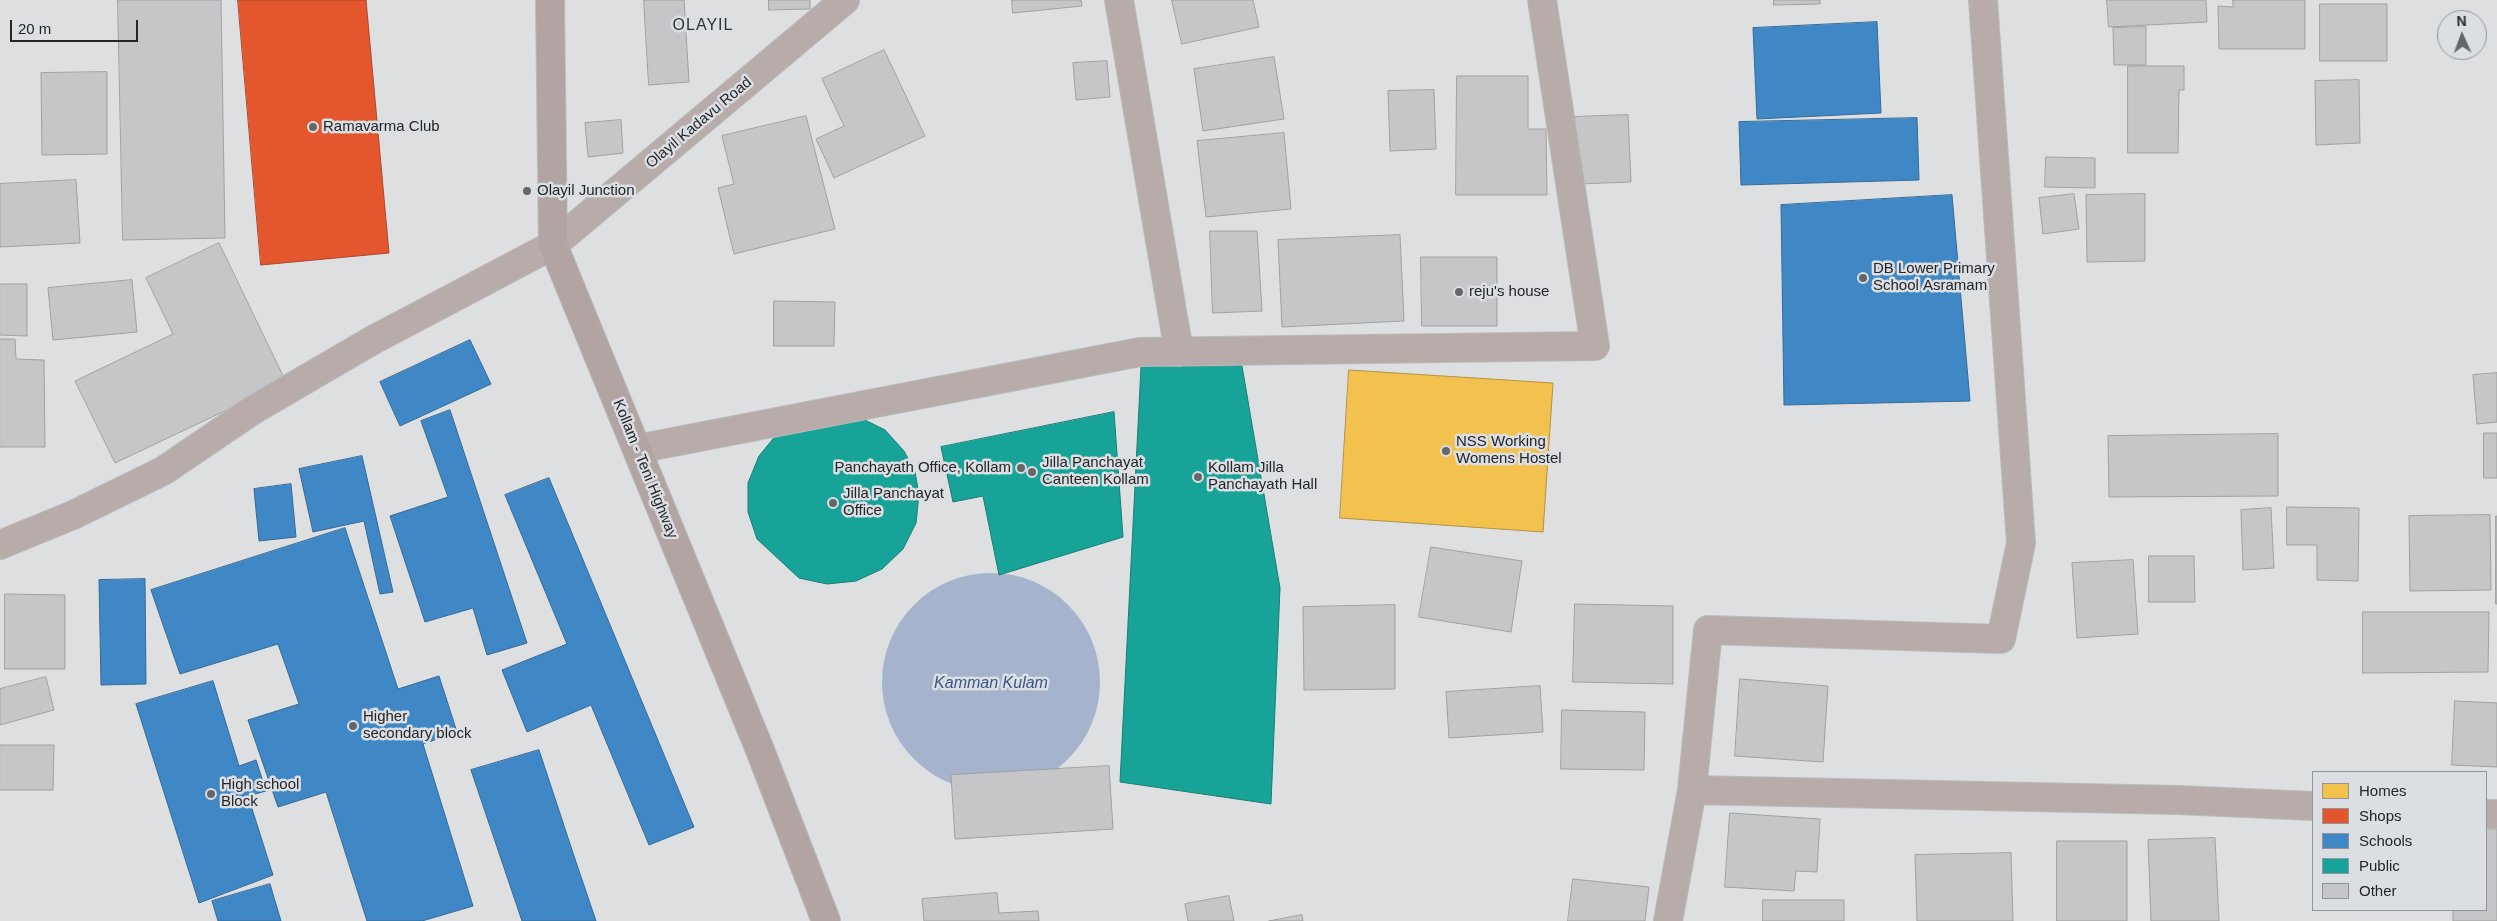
<!DOCTYPE html>
<html>
<head>
<meta charset="utf-8">
<style>
  body { margin:0 }
  #map { position:relative; width:2497px; height:921px; overflow:hidden; background:#dddfe1; font-family:Helvetica,sans-serif }
  canvas { display:block }
  .legend { position:absolute; left:2312px; top:771px; width:175px; height:140px; box-sizing:border-box; background:#dbdfe3; border:1px solid #929598; margin:0; padding:6px 9px; list-style:none; font-size:15px; color:#242527 }
  .legend li { display:flex; align-items:center; gap:10px; height:25px }
  .legend b { width:25px; border:1px solid #929598 }
  .north { position:absolute; left:2437px; top:10px; width:50px; height:50px; box-sizing:border-box; background:#dbdfe3; border:1px solid #929598; border-radius:50%; rotate:358deg; font-size:14px; font-weight:700; line-height:20px; text-align:center; color:#242527 }
  .north::after { content:''; display:block; margin:auto; width:18px; height:22px; background:#656668; clip-path:polygon(50% 0,100% 100%,50% 72%,0 100%) }
  .scale { position:absolute; left:10px; top:20px; width:128px; height:22px; box-sizing:border-box; border:2px solid #242527; border-top:0; padding-left:6px; font-size:15px; line-height:18px; white-space:nowrap; color:#242527; -webkit-text-stroke:4px #dbdfe3; paint-order:stroke }
</style>
</head>
<body>
<div id="map">
<canvas width="2497" height="921"></canvas>
<ul class="legend">
<li><b style="height:14px;background:#f2c14e"></b>Homes</li>
<li><b style="height:14px;background:#e4572e"></b>Shops</li>
<li><b style="height:14px;background:#3f88c5"></b>Schools</li>
<li><b style="height:14px;background:#17a398"></b>Public</li>
<li><b style="height:14px;background:#c6c6c8"></b>Other</li>
</ul>
<div class="north">N</div>
<div class="scale">20 m</div>
</div>
<script>
const c = document.querySelector('canvas').getContext('2d');
c.lineJoin = 'round';
function fill(path, color) { c.fillStyle = color; c.fill(path, 'evenodd'); }
function trace(path, color, width, dash) { c.strokeStyle = color; c.lineWidth = width; c.lineCap = dash ? 'butt' : 'round'; c.setLineDash(dash || []); c.stroke(path); }
function label(font, color, halo, rows, align = 'center') {
  c.font = font + ' Helvetica,sans-serif'; c.lineWidth = 5; c.setLineDash([]); c.textBaseline = 'middle'; c.strokeStyle = halo; c.fillStyle = color; for (const [text, x, y, turn = 0] of rows) {
    c.save(); c.translate(x, y); c.rotate((+turn || 0) * Math.PI / 180); c.textAlign = isNaN(turn) ? turn : align; if (halo) c.strokeText(text, 0, 0); c.fillText(text, 0, 0); c.restore();
  }
}
fill(new Path2D(`
  M882 682a109 109 0 1 1 218 0a109 109 0 1 1-218 0Z`), '#a5b4cc');
const homes = new Path2D(`
  M1349 370 1553 383 1543 532 1340 518Z`);
fill(homes, '#f2c14e');
trace(homes, '#b49242', 1);
const shops = new Path2D(`
  M238 0H366L389 253 261 265Z`);
fill(shops, '#e4572e');
trace(shops, '#aa482c', 1);
const schools = new Path2D(`
  M1877 22 1881 113 1757 119 1753 28Z
  M1917 118 1919 180 1741 185 1739 122Z
  M1952 195 1970 401 1784 405 1781 205Z
  M470 340 491 384 400 426 380 382Z
  M450 410 527 643 487 655 473 608 425 622 390 516 448 497 421 421Z
  M362 456 393 592 380 594 364 521 313 532 299 469Z
  M549 478 694 827 649 845 591 705 527 732 502 670 567 644 505 495Z
  M291 484 296 537 259 541 254 489Z
  M345 528 398 689 439 676 457 732 423 744 473 906 422 921H367L326 792 278 807 248 720 299 704 278 644 180 674 151 590Z
  M145 579 146 684 101 685 99 580Z
  M213 681 239 766 256 760 266 791 248 796 273 875 199 903 136 704Z
  M539 750 576 862 596 921H522L471 770Z
  M270 884 281 921H218L212 901Z`);
fill(schools, '#3f88c5');
trace(schools, '#376a96', 1);
const public = new Path2D(`
  M1242 366 1280 588 1271 804 1120 782 1141 367Z
  M1114 412 1123 537 999 575 983 496 953 502 941 447Z
  M859 417 885 430 904 451 915 472 919 494 916 523 903 549 882 569 856 581 827 584 799 578 757 539 748 512V483L759 456 777 434Z`);
fill(public, '#17a398');
trace(public, '#1b7d76', 1);
const building = new Path2D(`
  M118 0H221L225 238 123 240Z
  M644 0H684L689 82 649 85Z
  M769 0H810V9L769 10Z
  M1012 0H1081L1082 6 1013 13Z
  M1172 0H1253L1259 27 1182 44Z
  M1774 0H1820V4L1774 5Z
  M2107 0H2206L2207 22 2109 27Z
  M2233 0H2305V49H2219L2218 6 2233 7Z
  M2320 4H2387V61H2320Z
  M2146 27V65H2114L2113 28Z
  M884 50 925 136 834 178 816 139 844 126 822 79Z
  M1274 57 1284 119 1203 131 1194 69Z
  M1107 61 1110 97 1076 100 1073 63Z
  M2128 66H2184V90H2179L2178 153H2128Z
  M107 72V154L42 155 41 73Z
  M1457 76H1528V129H1546L1547 195H1456Z
  M2359 80 2360 143 2316 145 2315 81Z
  M1434 90 1436 149 1390 151 1388 91Z
  M1628 115 1631 182 1578 184 1574 117Z
  M806 116 835 229 734 254 718 188 734 184 722 136Z
  M621 120 623 153 588 157 585 123Z
  M1284 133 1291 209 1206 217 1197 141Z
  M2046 157 2095 158V188L2045 187Z
  M76 180 80 243 0 247V184Z
  M2074 194 2079 229 2043 234 2039 198Z
  M2145 194V261L2087 262 2086 195Z
  M1210 231H1257L1262 311 1213 313Z
  M1400 235 1404 321 1282 327 1278 240Z
  M219 243 286 382 115 463 75 381 173 334 146 278Z
  M1421 257H1497V326H1422Z
  M132 280 137 332 53 340 48 288Z
  M0 284H27V336L0 335Z
  M774 301 835 302 834 346H774Z
  M0 339H15L16 359 44 360 45 447H0Z
  M2497 373V422L2477 424 2473 375Z
  M2484 433H2497V478H2484Z
  M2278 434V496L2109 497 2108 436Z
  M2287 507 2359 508 2358 581 2317 580V545H2287Z
  M2271 508 2274 568 2243 570 2241 510Z
  M2490 515 2491 590 2410 591 2409 516Z
  M2496 516H2497V604H2496Z
  M1431 547 1522 561 1511 632 1419 617Z
  M2149 556H2194L2195 602H2149Z
  M2133 560 2138 634 2077 638 2072 563Z
  M5 594 65 595V669H5Z
  M1575 604 1673 606V684L1573 682Z
  M1395 605V689L1304 690 1303 607Z
  M2363 612H2489L2488 672 2363 673Z
  M46 677 54 710 0 725V689Z
  M1740 679 1828 686 1823 762 1735 756Z
  M1540 686 1543 732 1449 738 1446 692Z
  M2455 701 2497 703V767L2452 765Z
  M1562 710 1645 712 1644 770 1561 769Z
  M0 745H54L53 790H0Z
  M1109 766 1113 829 955 839 951 775Z
  M1730 813 1820 819 1817 872 1796 871 1794 891 1725 887Z
  M2486 829H2497V921H2453V910H2486Z
  M2215 838 2219 921H2151L2148 840Z
  M2057 841H2127V921H2057Z
  M2011 853 2013 921H1917L1915 855Z
  M1573 879 1649 887 1645 921H1568Z
  M997 893 999 913 1038 911 1039 921H924L922 899Z
  M1229 896 1234 921H1188L1185 904Z
  M1763 900H1844V921H1763Z
  M1302 915 1303 921H1269Z`);
fill(building, '#c6c6c8');
trace(building, '#a1a1a2', 1);
const minor = new Path2D(`
  M1119 0 1179 352
  M637 449 1140 352 1595 346 1542 0
  M1692 790 2178 800 2313 806
  M2486 814H2497
  M1668 921 1692 790 1708 630 2001 639 2021 543 1983 0`);
const tertiary = new Path2D(`
  M0 545 73 515 163 471 253 410 373 340 553 245 845 0`);
const primary = new Path2D(`
  M550 0 553 245 760 750 826 921`);
trace(minor, '#b9babb', 30);
trace(tertiary, '#b9babb', 30);
trace(primary, '#b9babb', 30);
trace(minor, '#b8acab', 28);
trace(tertiary, '#b8acab', 28);
trace(primary, '#b2a4a3', 28);
for (const [x, y, r, color] of [
  [313,127,5,"#656668"],
  [527,191,5,"#656668"],
  [1863,278,5,"#656668"],
  [1459,292,5,"#656668"],
  [1446,451,5,"#656668"],
  [1021,468,5,"#656668"],
  [1032,472,5,"#656668"],
  [1198,477,5,"#656668"],
  [833,503,5,"#656668"],
  [353,726,5,"#656668"],
  [211,794,5,"#656668"]
]) { const dot = new Path2D(); dot.arc(x, y, r, 0, 2 * Math.PI); c.fillStyle = color; c.fill(dot); trace(dot, '#dbdfe3', 2); }
label('15px', '#242527', '#dbdfe3', [
  ["Olayil Kadavu Road",699,123,-40],
  ["Kollam - Teni Highway",645,469,68]
]);
label('15px', '#242527', '#dbdfe3', [
  ["Ramavarma Club",323,127],
  ["Olayil Junction",537,191],
  ["DB Lower Primary",1873,269],
  ["School Asramam",1873,286],
  ["reju's house",1469,292],
  ["NSS Working",1456,442],
  ["Womens Hostel",1456,459],
  ["Jilla Panchayat",1042,463],
  ["Canteen Kollam",1042,480],
  ["Panchayath Office, Kollam",1011,468,"right"],
  ["Kollam Jilla",1208,468],
  ["Panchayath Hall",1208,485],
  ["Jilla Panchayat",843,494],
  ["Office",843,511],
  ["Higher",363,717],
  ["secondary block",363,734],
  ["High school",221,785],
  ["Block",221,802]
], 'left');
c.letterSpacing = '1px';
label('16px', '#2f3235', '#dbdfe3', [
  ["OLAYIL",703,26]
]);
c.letterSpacing = '0px';
label('italic 16px', '#3a5786', '#dbdfe3', [
  ["Kamman Kulam",991,684]
]);
</script>
</body>
</html>
